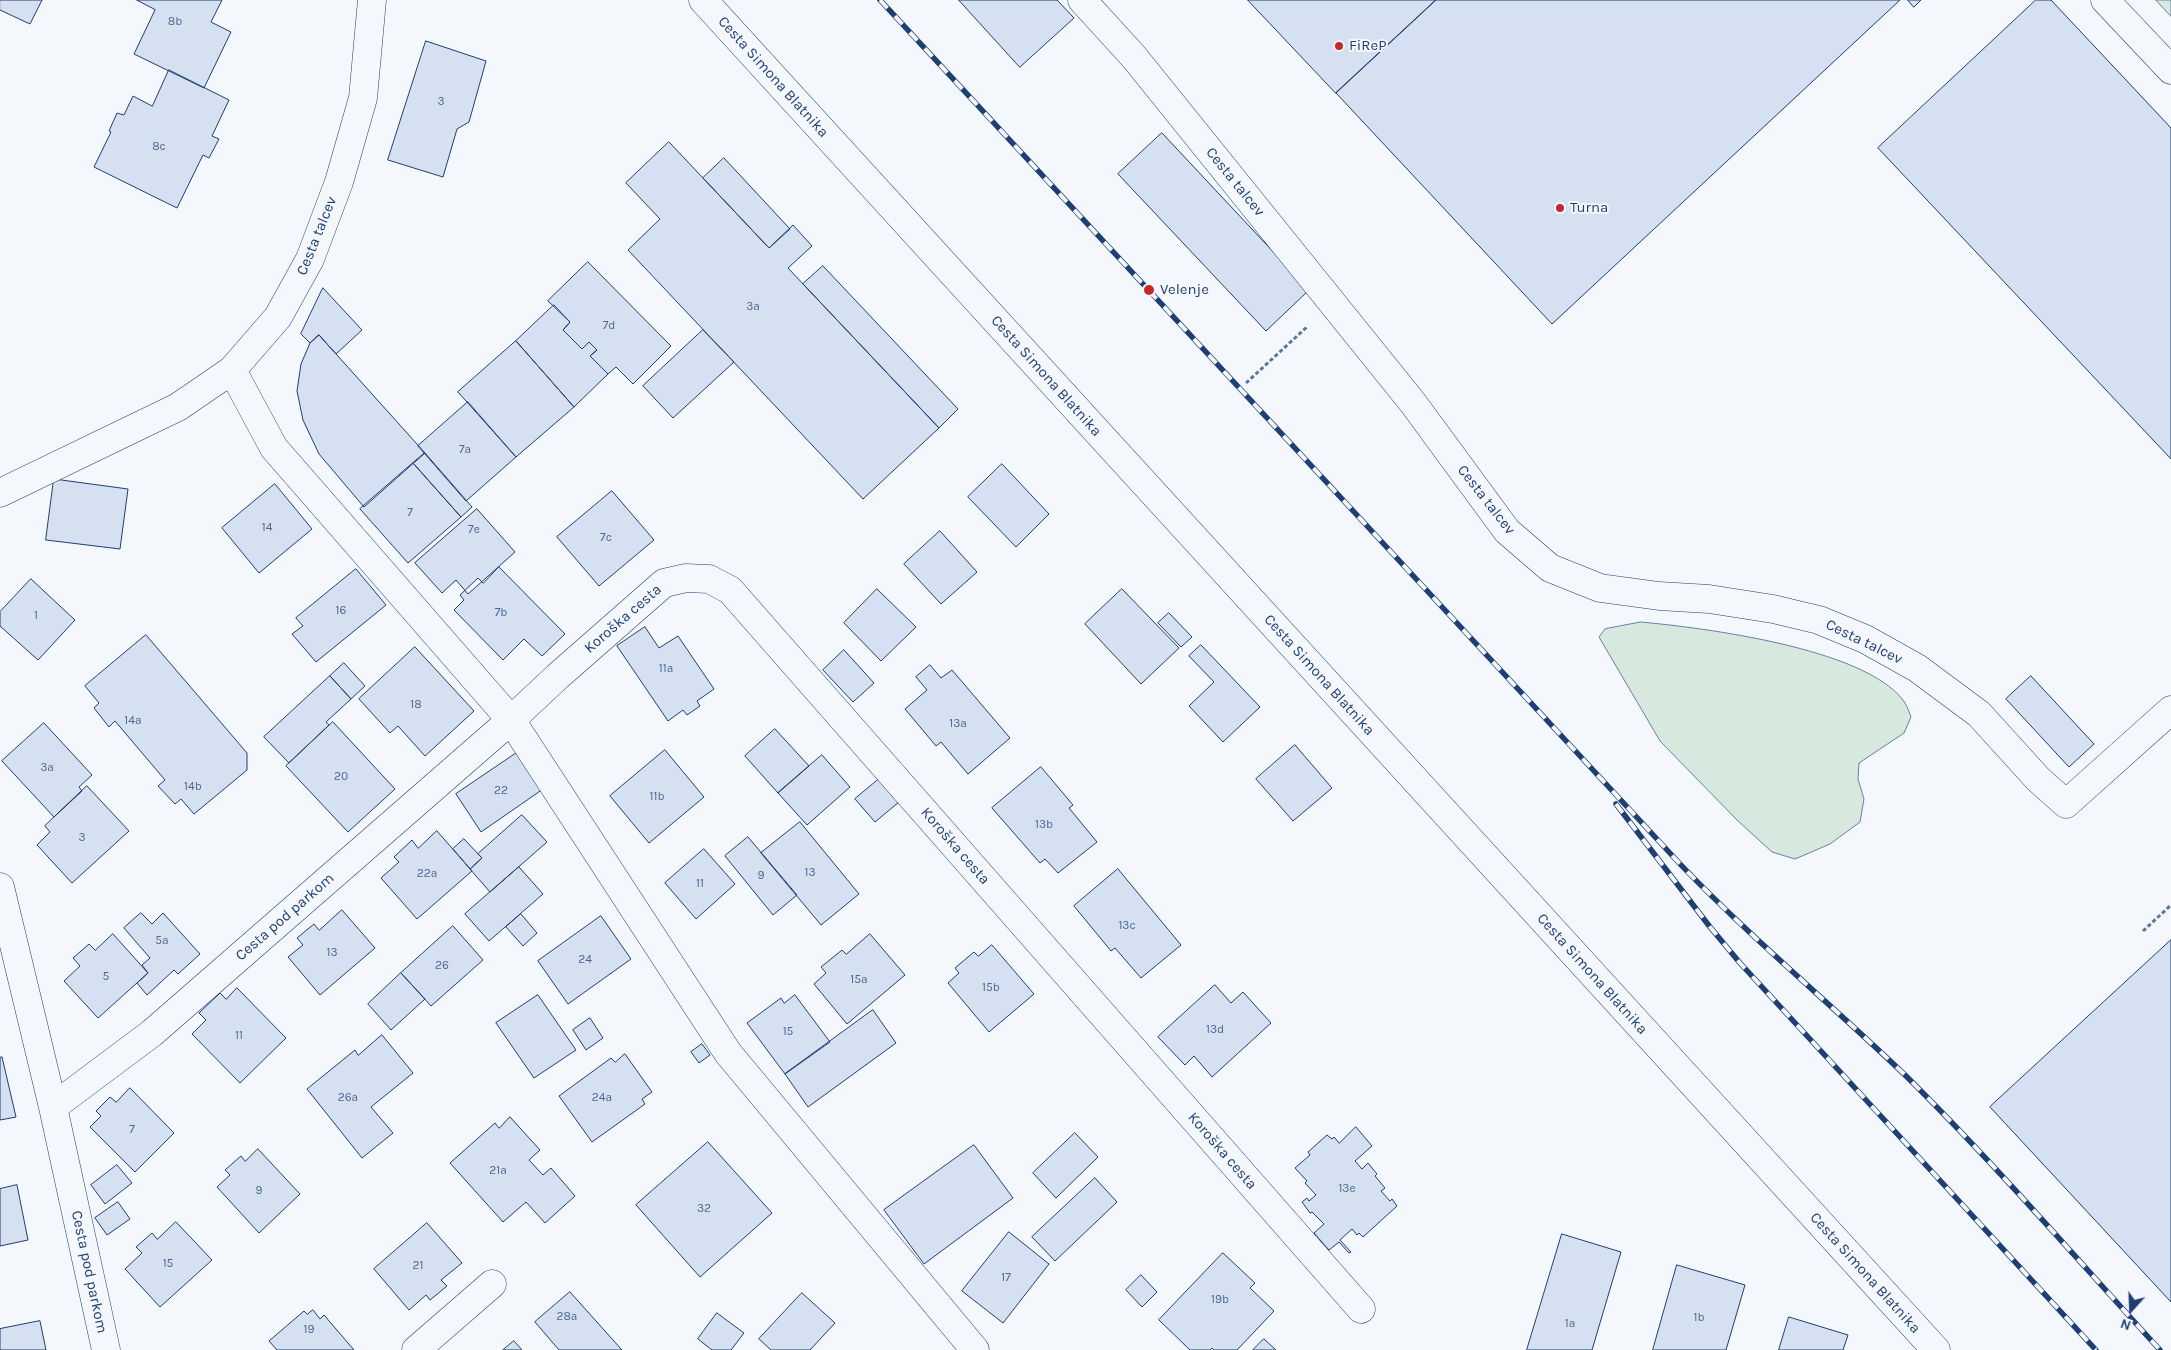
<!DOCTYPE html>
<html>
<head>
<meta charset="utf-8">
<style>
  body { margin:0 }
  #map { position:relative; width:2171px; height:1350px; overflow:hidden; background:#f4f7fb; font-family:Karla,sans-serif }
  canvas { display:block }
  .north { position:absolute; left:2106px; top:1285px; width:50px; height:50px; -webkit-text-stroke:4px #f4f7fb; paint-order:stroke; rotate:200deg; font-size:14px; font-weight:700; line-height:20px; text-align:center; color:#1d3f73 }
  .north::after { content:''; display:block; margin:auto; width:18px; height:22px; background:#1d3f73; clip-path:polygon(50% 0,100% 100%,50% 72%,0 100%) }
</style>
</head>
<body>
<div id="map">
<canvas width="2171" height="1350"></canvas>
<div class="north">N</div>
</div>
<script>
const c = document.querySelector('canvas').getContext('2d');
c.lineJoin = 'round';
function fill(path, color) { c.fillStyle = color; c.fill(path, 'evenodd'); }
function trace(path, color, width, dash) { c.strokeStyle = color; c.lineWidth = width; c.lineCap = dash ? 'butt' : 'round'; c.setLineDash(dash || []); c.stroke(path); }
function label(font, color, halo, rows, align = 'center') {
  c.font = font + ' Karla,sans-serif'; c.lineWidth = 4; c.setLineDash([]); c.textBaseline = 'middle'; c.strokeStyle = halo; c.fillStyle = color; for (const [text, x, y, turn = 0] of rows) {
    c.save(); c.translate(x, y); c.rotate((+turn || 0) * Math.PI / 180); c.textAlign = isNaN(turn) ? turn : align; if (halo) c.strokeText(text, 0, 0); c.fillText(text, 0, 0); c.restore();
  }
}
const green = new Path2D(`
  M2156 0H2171V16Z
  M1641 622C1705 628 1863 648 1903 700 1907 705 1909 712 1911 717L1904 733 1859 763 1858 779 1864 799 1860 822 1830 844 1795 859 1772 852 1737 820 1660 741 1599 637 1605 629Z`);
fill(green, '#d7e8df');
trace(green, '#687fa3', 1);
const building = new Path2D(`
  M0 0H42L30 24 0 10Z
  M137 0H222L211 22 231 32 204 88 134 54 155 10Z
  M959 0H1057L1074 18 1020 67Z
  M1248 0H1436L1336 93Z
  M1436 0H1900L1552 324 1336 93Z
  M1908 0H1921L1914 7Z
  M2036 0H2051L2171 128V459L1878 148Z
  M426 41 486 61 469 122 457 129 443 177 388 160Z
  M169 70 229 100 212 136 219 139 209 158 203 155 177 208 94 167 111 132 109 131 117 113 124 115 133 96 152 106Z
  M1162 133 1309 290 1266 331 1118 174Z
  M669 142 769 248 793 225 812 246 788 268 939 428 863 499 628 250 660 219 626 183Z
  M724 158 790 229 769 248 703 178Z
  M588 262 671 346 633 384 616 367 608 374 590 356 597 350 589 342 582 349 563 330 570 322 548 301Z
  M823 266 958 409 939 428 803 284Z
  M323 288 362 330 336 354 319 335 310 343 301 334Z
  M554 305 570 322 563 330 582 349 589 342 597 350 590 356 608 374 574 407 516 341Z
  M703 330 734 362 673 418 643 386Z
  M319 335 425 453 364 507 319 454 303 420 297 391 301 364 310 343Z
  M516 341 574 407 516 457 458 392Z
  M468 402 516 457 466 501 418 446Z
  M425 453 472 507 461 517 413 463Z
  M413 463 461 517 408 563 360 509Z
  M1002 464 1049 514 1016 547 968 497Z
  M54 479 128 489 120 549 46 540Z
  M275 484 312 529 259 573 222 528Z
  M612 491 654 540 599 586 557 537Z
  M477 509 515 552 468 594 456 580 442 593 415 563Z
  M940 531 977 572 941 604 904 564Z
  M499 567 565 634 542 656 524 639 503 660 454 610 464 600 460 595 478 578 483 583Z
  M356 569 386 605 316 662 292 634 303 626 296 618Z
  M31 579 75 620 38 660 0 626V612Z
  M877 589 916 627 881 661 844 623Z
  M1122 589 1179 648 1141 684 1085 624Z
  M1169 613 1192 637 1181 647 1158 623Z
  M645 627 659 648 678 636 714 689 697 701 700 706 687 715 683 710 668 721 617 646Z
  M146 635 247 753V770L194 814 181 799 175 804 158 786 165 780 115 721 109 727 94 708 99 703 85 686Z
  M1201 645 1260 707 1223 742 1189 706 1214 682 1189 656Z
  M415 647 474 711 425 756 398 726 390 733 359 699Z
  M844 650 874 683 853 702 823 670Z
  M344 663 365 686 351 699 330 676Z
  M930 665 941 678 952 670 1010 738 968 774 941 742 936 746 905 709 927 690 916 677Z
  M330 676 351 699 326 722 329 725 289 763 264 737Z
  M2031 676 2094 744 2069 767 2006 699Z
  M333 722 395 789 348 832 286 766Z
  M44 723 92 775 79 787 82 791 54 817 2 761Z
  M775 729 809 766 778 793 745 756Z
  M1295 745 1332 788 1293 821 1256 779Z
  M521 750 546 787 481 832 456 794Z
  M665 750 704 797 649 843 610 796Z
  M822 755 850 787 807 825 778 793Z
  M1041 767 1073 805 1069 808 1097 842 1058 873 1045 859 1040 863 992 808Z
  M879 779 899 802 875 822 855 799Z
  M87 786 129 831 72 883 37 845 50 832 45 826Z
  M522 815 547 842 490 892 470 869 482 858 478 854Z
  M800 822 859 894 821 925 761 853Z
  M437 831 472 871 417 919 381 878 399 862 394 857 412 840 418 848Z
  M748 837 797 895 773 915 725 856Z
  M464 839 482 858 470 869 453 849Z
  M704 849 735 884 696 919 665 883Z
  M519 867 543 894 489 941 465 914Z
  M1118 869 1181 945 1141 978 1115 948 1111 951 1074 906Z
  M342 910 375 948 320 995 288 957 303 945 297 938 314 924 319 930Z
  M141 913 152 924 163 913 200 954 178 974 174 970 147 995 137 983 148 973 142 965 150 958 124 928Z
  M521 914 537 933 523 946 506 927Z
  M601 916 631 959 568 1004 538 961Z
  M453 926 483 960 431 1006 401 973Z
  M113 934 148 973 98 1018 64 981 80 966 73 958 89 944 95 950Z
  M870 934 905 975 847 1024 814 984 826 973 821 967 842 950 846 954Z
  M2171 940V1302L1990 1107Z
  M992 945 1034 994 989 1032 948 983 959 973 955 968 974 952 978 956Z
  M401 973 425 999 391 1030 368 1004Z
  M1215 985 1231 1003 1243 992 1271 1023 1212 1077 1194 1056 1185 1065 1158 1037Z
  M237 988 286 1038 240 1083 192 1034 206 1020 199 1013 220 993 226 999Z
  M538 995 576 1050 534 1078 496 1023Z
  M795 995 830 1042 785 1074 747 1023 781 998 784 1003Z
  M873 1010 896 1043 808 1107 785 1074Z
  M590 1018 603 1038 586 1050 573 1030Z
  M382 1035 413 1073 371 1107 393 1133 362 1158 307 1089 355 1050 358 1055Z
  M702 1044 710 1055 699 1063 691 1052Z
  M625 1054 652 1092 642 1099 645 1104 592 1142 559 1096 611 1058 615 1062Z
  M2 1057 16 1117 0 1120V1058Z
  M130 1088 174 1133 135 1172 90 1127 101 1116 96 1111 110 1097 116 1102Z
  M510 1117 540 1150 529 1160 543 1175 551 1168 575 1196 545 1223 526 1202 503 1222 450 1163 495 1123 499 1128Z
  M1356 1127 1372 1146 1355 1161 1362 1169 1368 1163 1377 1174 1375 1176 1385 1188 1381 1191 1390 1201 1392 1199 1397 1206 1363 1237 1359 1233 1357 1235 1352 1229 1340 1240 1351 1252 1349 1253 1339 1242 1329 1250 1314 1233 1324 1224 1312 1212 1310 1213 1302 1202 1307 1198 1309 1201 1316 1195 1305 1183 1307 1181 1295 1168 1310 1155 1308 1152 1327 1135 1332 1139 1334 1137 1339 1143Z
  M1075 1133 1098 1157 1056 1198 1033 1173Z
  M708 1142 772 1213 700 1277 636 1205Z
  M974 1145 1013 1198 924 1264 884 1210Z
  M258 1149 300 1194 259 1233 217 1187 230 1175 225 1170 241 1156 245 1161Z
  M117 1165 132 1183 105 1204 91 1185Z
  M1095 1178 1117 1202 1055 1261 1032 1237Z
  M17 1185 28 1240 0 1246V1189Z
  M118 1202 130 1219 107 1235 95 1218Z
  M176 1222 212 1260 160 1307 125 1269 142 1253 136 1247 152 1233 157 1239Z
  M427 1223 462 1263 441 1280 447 1286 430 1300 426 1295 409 1310 374 1269Z
  M1009 1232 1049 1264 1003 1323 962 1291Z
  M1562 1234 1621 1252 1592 1350H1527Z
  M1223 1253 1255 1283 1250 1288 1274 1311 1237 1350H1214L1212 1348 1210 1350H1190L1159 1320Z
  M1677 1265 1745 1285 1726 1350H1653Z
  M1141 1275 1157 1292 1142 1307 1126 1290Z
  M570 1292 622 1350H559L535 1322Z
  M802 1293 835 1323 810 1350H771L759 1339Z
  M313 1310 320 1319 324 1315 354 1350H277L269 1341 304 1311 307 1314Z
  M717 1313 744 1333 731 1350H712L698 1339Z
  M1789 1317 1848 1335 1843 1350H1779Z
  M40 1321 46 1350H0V1329Z
  M1264 1339 1276 1350H1253Z
  M514 1341 522 1350H503Z`);
fill(building, '#d5e0f0');
trace(building, '#1d3f73', 1);
const street = new Path2D(`
  M1082 0 1134 57 1413 403 1507 531 1550 568 1600 588 1659 596 1709 599 1773 609 1819 620 1865 639 1917 668 1979 714 2038 779 2066 804 2171 710
  M2105 0 2171 70
  M232 370 274 448 511 720 728 1053 975 1350
  M0 887 53 1107 106 1350
  M53 1107 152 1033 511 720 558 676 664 583 686 578 709 579 730 590 1361 1309
  M416 1350 492 1284`);
const secondary = new Path2D(`
  M703 0 1936 1350
  M0 493 178 407 232 370 278 317 310 259 339 182 363 98 372 0`);
trace(street, '#1d3f73', 29);
trace(secondary, '#1d3f73', 29);
trace(new Path2D(`
  M1246 383 1308 326
  M2143 931 2171 905`), '#5e769c', 3, [4, 2.5]);
trace(street, '#f4f7fb', 28);
trace(secondary, '#f4f7fb', 28);
const rail = new Path2D(`
  M880 0 1681 865C1752 939 1831 1004 1905 1075 1994 1163 2076 1258 2160 1350
  M1616 804 1710 927 1740 963 2096 1350`);
trace(rail, '#1d3f73', 5.5);
trace(rail, '#f4f7fb', 4, [11]);
for (const [x, y, r, color] of [
  [1339,46,5,"#c62828"],
  [1560,208,5,"#c62828"],
  [1149,290,6,"#c62828"]
]) { const dot = new Path2D(); dot.arc(x, y, r, 0, 2 * Math.PI); c.fillStyle = color; c.fill(dot); trace(dot, '#f4f7fb', 2); }
label('12px', '#4b6792', null, [
  ["8b",175,22],
  ["3",441,102],
  ["8c",159,147],
  ["3a",753,307],
  ["7d",609,326],
  ["7a",465,450],
  ["7",410,513],
  ["14",267,528],
  ["7e",474,530],
  ["7c",606,538],
  ["16",341,611],
  ["7b",501,613],
  ["1",36,616],
  ["11a",666,669],
  ["18",416,705],
  ["14a",133,721],
  ["13a",958,724],
  ["3a",47,768],
  ["20",341,777],
  ["14b",193,787],
  ["22",501,791],
  ["11b",657,797],
  ["13b",1044,825],
  ["3",82,838],
  ["13",810,873],
  ["22a",427,874],
  ["9",761,876],
  ["11",700,884],
  ["13c",1127,926],
  ["5a",162,941],
  ["13",332,953],
  ["24",585,960],
  ["26",442,966],
  ["5",106,977],
  ["15a",859,980],
  ["15b",991,988],
  ["13d",1215,1030],
  ["15",788,1032],
  ["11",239,1036],
  ["26a",348,1098],
  ["24a",602,1098],
  ["7",132,1130],
  ["21a",498,1171],
  ["13e",1347,1189],
  ["9",259,1191],
  ["32",704,1209],
  ["15",168,1264],
  ["21",418,1266],
  ["17",1006,1278],
  ["19b",1220,1300],
  ["28a",567,1317],
  ["1b",1699,1318],
  ["1a",1570,1324],
  ["19",309,1330]
]);
label('15px', '#1d3f73', '#f4f7fb', [
  ["FiReP",1349,46],
  ["Turna",1570,208],
  ["Velenje",1160,290]
], 'left');
label('15px', '#1d3f73', '#f4f7fb', [
  ["Cesta Simona Blatnika",773,77,48],
  ["Cesta talcev",1235,182,51],
  ["Cesta talcev",317,236,-68],
  ["Cesta Simona Blatnika",1046,376,48],
  ["Cesta talcev",1486,500,52],
  ["Koroška cesta",623,619,-41],
  ["Cesta talcev",1864,642,26],
  ["Cesta Simona Blatnika",1319,675,48],
  ["Koroška cesta",955,846,49],
  ["Cesta pod parkom",285,917,-41],
  ["Cesta Simona Blatnika",1592,974,48],
  ["Koroška cesta",1222,1151,49],
  ["Cesta pod parkom",89,1272,78],
  ["Cesta Simona Blatnika",1865,1273,48]
]);
</script>
</body>
</html>
